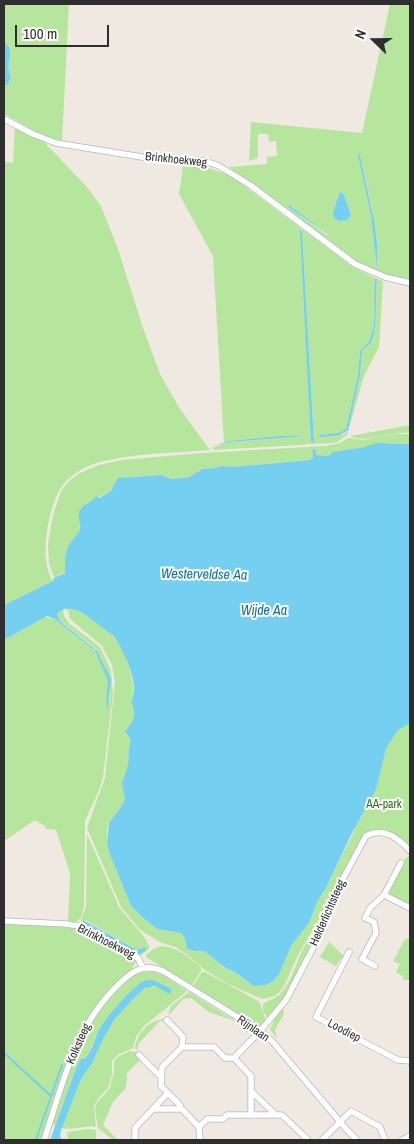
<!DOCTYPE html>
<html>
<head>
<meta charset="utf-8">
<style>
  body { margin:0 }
  #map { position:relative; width:414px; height:1144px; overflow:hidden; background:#efe9e1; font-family:"Archivo Narrow",sans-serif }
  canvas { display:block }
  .frame { position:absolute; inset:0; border:5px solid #2e2e2e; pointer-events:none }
  .north { position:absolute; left:349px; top:15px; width:50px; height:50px; -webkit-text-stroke:4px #fff; paint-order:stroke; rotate:292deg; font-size:14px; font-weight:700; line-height:20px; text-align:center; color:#2e2e2e }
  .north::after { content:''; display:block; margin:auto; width:18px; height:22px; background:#2e2e2e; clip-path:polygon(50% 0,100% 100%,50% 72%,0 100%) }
  .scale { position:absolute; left:15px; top:25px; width:94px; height:22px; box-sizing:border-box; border:2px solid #2e2e2e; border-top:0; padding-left:6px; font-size:15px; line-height:18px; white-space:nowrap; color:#2e2e2e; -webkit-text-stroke:4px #fff; paint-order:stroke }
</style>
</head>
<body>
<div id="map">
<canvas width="414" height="1144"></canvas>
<div class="frame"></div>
<div class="north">N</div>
<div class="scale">100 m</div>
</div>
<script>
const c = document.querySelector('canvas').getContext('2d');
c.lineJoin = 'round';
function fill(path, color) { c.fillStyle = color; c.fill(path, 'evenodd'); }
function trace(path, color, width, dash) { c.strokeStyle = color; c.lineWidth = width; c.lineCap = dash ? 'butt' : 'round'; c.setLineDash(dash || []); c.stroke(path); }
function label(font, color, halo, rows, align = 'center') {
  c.font = font + ' "Archivo Narrow",sans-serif'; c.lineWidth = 4; c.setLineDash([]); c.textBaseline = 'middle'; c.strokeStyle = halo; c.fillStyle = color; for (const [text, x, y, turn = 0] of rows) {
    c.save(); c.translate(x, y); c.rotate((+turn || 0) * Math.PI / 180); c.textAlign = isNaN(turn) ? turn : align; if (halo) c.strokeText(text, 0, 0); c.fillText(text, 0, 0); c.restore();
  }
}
fill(new Path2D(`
  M4 4H69L62 141 41 135 4 114V86L10 82C11 76 9 74 9 69 7 58 16 49 4 42Z
  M390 4H410V280L377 272 355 262 229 167 267 164V157L277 156 276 141 269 142 268 134H258V158L249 161 251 122 362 133ZM360 154 372 208 377 244V269L371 215ZM342 192 344 195 351 215 348 219 341 221 333 212 339 194ZM289 205 328 234H329L327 235 288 207Z
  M15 126 45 143 86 186 101 206 118 249 143 328 160 374 180 409 210 450C174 453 136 453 100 462 87 465 70 475 62 486 54 497 51 512 48 525 45 543 43 565 53 581L4 605V161L13 163Z
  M183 166 208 168 231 176 353 267 375 278C373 298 376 320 370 339 369 344 363 346 360 351L358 376 346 429 342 433 319 435H343L348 430 360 376 362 350C365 348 369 346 371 342 378 330 375 294 377 279L383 281 379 347 364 376 347 435 337 442 332 443 214 450 212 448 229 442 306 436H280L228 441 224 443 213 256 179 194ZM302 232 314 442H311Z
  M410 425V433C392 431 365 444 350 436Z
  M396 434H410V444L386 443 333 452 328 456 316 455 312 450 313 459 310 460 233 467 222 466 218 468 200 470 189 477 171 479 162 475 119 478 111 491 95 499 79 514 80 530 68 546 65 558V572L54 578 49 563 48 544 53 515 61 491 70 480 80 473 99 465 122 460 203 453 324 446 340 443 348 438 363 440Z
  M68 607C78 609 106 629 114 636 124 646 139 688 131 701 135 713 137 721 126 729V734L129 736 131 740 129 747 128 765 122 783 125 799 121 807 109 821 107 831V844L110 855 131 906 142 917 157 929 181 933 185 938V947L195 951H204L223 967 238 974 251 985 272 982 279 975 291 946 309 923 318 900 326 888 354 831 384 738 410 717V848C395 832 392 831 370 832L298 955 283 988 275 996 262 999 230 985 205 970 186 954 175 947 162 943 140 930 121 907 87 828 105 778 115 682 112 665 102 646 69 618V613L65 608Z
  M63 608 64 616 70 624 100 647 111 671 113 694 103 777 99 790 85 821 84 906 81 918 73 924 68 923 70 873 56 830 46 829 45 826 35 820 4 841V640L45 617 55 619 95 651 108 678 109 705 111 679 96 649 58 619 57 614Z
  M87 834 119 907 144 937 149 946V949L139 957 82 925 81 920 86 906ZM85 920 137 950 144 947 138 954 83 923 82 921Z
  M410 855V900L408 905 391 896 388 892 405 859Z
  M4 924 77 928 86 932 135 959 136 962 132 968 100 1000 80 1033 70 1056 42 1140H4Z
  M312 935 317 936 282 1002 268 1019 263 1011V1004C268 1000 275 999 280 994 296 977 297 952 312 935Z
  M405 939H410V980H403V976L396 972 400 964 393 961Z
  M329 942 345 957 343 960 340 959 336 966 320 957Z
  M161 946C177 947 190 957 201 968V971L192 985 146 957V955L153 949Z
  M151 971 163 975 187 991 144 1026 136 1037 133 1048 119 1054 112 1061V1075L108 1088 98 1099 94 1106 96 1127C84 1125 73 1131 61 1128L81 1079 91 1065 106 1032 118 1014 141 991 148 987H157L170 993 153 980 144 981 134 990 113 1011 99 1029 89 1053 78 1064 55 1126 53 1124 72 1059 93 1017 121 984 136 973Z
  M202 972H205L258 1001 260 1003 266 1021 260 1026 256 1025 193 986Z
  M189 992 248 1029V1033L232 1020 209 1012 191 998 183 999 168 1016 171 1006Z
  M283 1008 284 1014 275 1030 277 1039 270 1029 274 1021 273 1020Z
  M165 1019V1021H160L139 1043 137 1051 139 1054 135 1048C138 1032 148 1020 165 1019Z
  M130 1051 135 1052 141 1059 127 1073 126 1088 113 1102 103 1125 118 1140H113L98 1128 95 1109 97 1102 107 1092 110 1087 114 1071V1061L119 1056Z
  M89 1129 96 1130V1140H68L67 1135 68 1132Z`), '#b6e59e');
fill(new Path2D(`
  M4 42C16 50 7 59 9 70 9 73 10 75 11 78L8 84 4 86Z
  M358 154 360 155 374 220 377 244V269L371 215Z
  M342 192 344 195 351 215 347 220 339 221 334 218 333 212 339 194Z
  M289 205 328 234 329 235 288 207Z
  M300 230 302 232 314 442H311Z
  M375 278 377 279C375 294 378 330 371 342 369 346 365 348 362 350L360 376 348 430 340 435 320 437 319 435 339 433 346 429 358 376 360 351C363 346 369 344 370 339 377 320 373 298 375 278Z
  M280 436H306L229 442 213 447 228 441Z
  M377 443 410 444V723L398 730 386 748 376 789 351 835 326 888 318 900 309 923 291 946 279 975 272 982 265 985 253 986 238 974 224 967 204 951H195L186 948 185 938 181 933 157 929 142 917 131 906 110 855 107 844 109 822 121 807 125 799 122 783 128 765 129 747 131 740 125 731C136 719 136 716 131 701 141 686 124 653 116 639L113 635C98 627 72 596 57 614L60 621 97 651 111 679 108 706 106 705 108 680 95 651 55 619 47 616 4 640V605L53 581 54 578 65 573V558L68 546 80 530C81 525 78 519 79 514 80 504 92 504 96 496L99 498 111 491 118 478 161 475 171 479 189 477 202 469 217 468 221 466 233 467 310 460 313 458 312 450 315 449 316 455 328 456 333 452 364 447Z
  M83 920 137 950 145 947 146 950 142 953 138 954 83 923Z
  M153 980 171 989V992L170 994 155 986 145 988 134 998 114 1020 104 1037 91 1065 81 1079 61 1130 60 1136 62 1140H50L77 1066 82 1058 84 1059C93 1051 94 1039 100 1028 109 1014 128 992 142 982 145 980 149 980 153 980Z`), '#75cff0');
trace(new Path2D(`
  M4 1053 51 1096
  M36 1140 62 1065`), '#75cff0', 2);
const street = new Path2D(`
  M4 119 33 134 56 143 154 159 205 161 219 166 250 185 355 264 385 277 410 283
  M384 895 401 863
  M4 921 66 924 79 926 89 930 138 958 143 968
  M349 952 316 1017 398 1060 410 1061
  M375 966 362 959 376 933 374 922 365 918 370 908 384 895 410 908
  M167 1020 183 1037 182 1047
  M139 1055 161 1077
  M234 1058 251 1076V1114
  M251 1091 275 1114
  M154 1109H180
  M199 1127 182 1109H180V1105L161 1086 162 1067 182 1047H214L225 1058H234L260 1031 286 1000 323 929 330 903 366 836C384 826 399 839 410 851
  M44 1140C63 1084 74 1027 119 984 132 971 144 963 163 971L260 1031 271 1040 347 1130 357 1140
  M135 1140V1128L168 1093
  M200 1140 199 1127 207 1119H223L227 1115H282L308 1140
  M322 1140 351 1111 380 1127 385 1140
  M402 1140 410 1136`);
trace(street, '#b4b7c1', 7);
trace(street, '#fff', 5.5);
label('12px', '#2e2e2e', '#fff', [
  ["Brinkhoekweg",176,160,6],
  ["Helderlichtsteeg",328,913,-66],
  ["Brinkhoekweg",106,942,27],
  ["Rijnlaan",253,1029,35],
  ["Loodiep",344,1031,28],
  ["Kolksteeg",79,1044,-66]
]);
label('12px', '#2c6e1b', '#fff', [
  ["AA-park",384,805]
]);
label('italic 14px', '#0d6fa3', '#fff', [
  ["Westerveldse Aa",204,575,1],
  ["Wijde Aa",264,611]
]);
</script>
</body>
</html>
